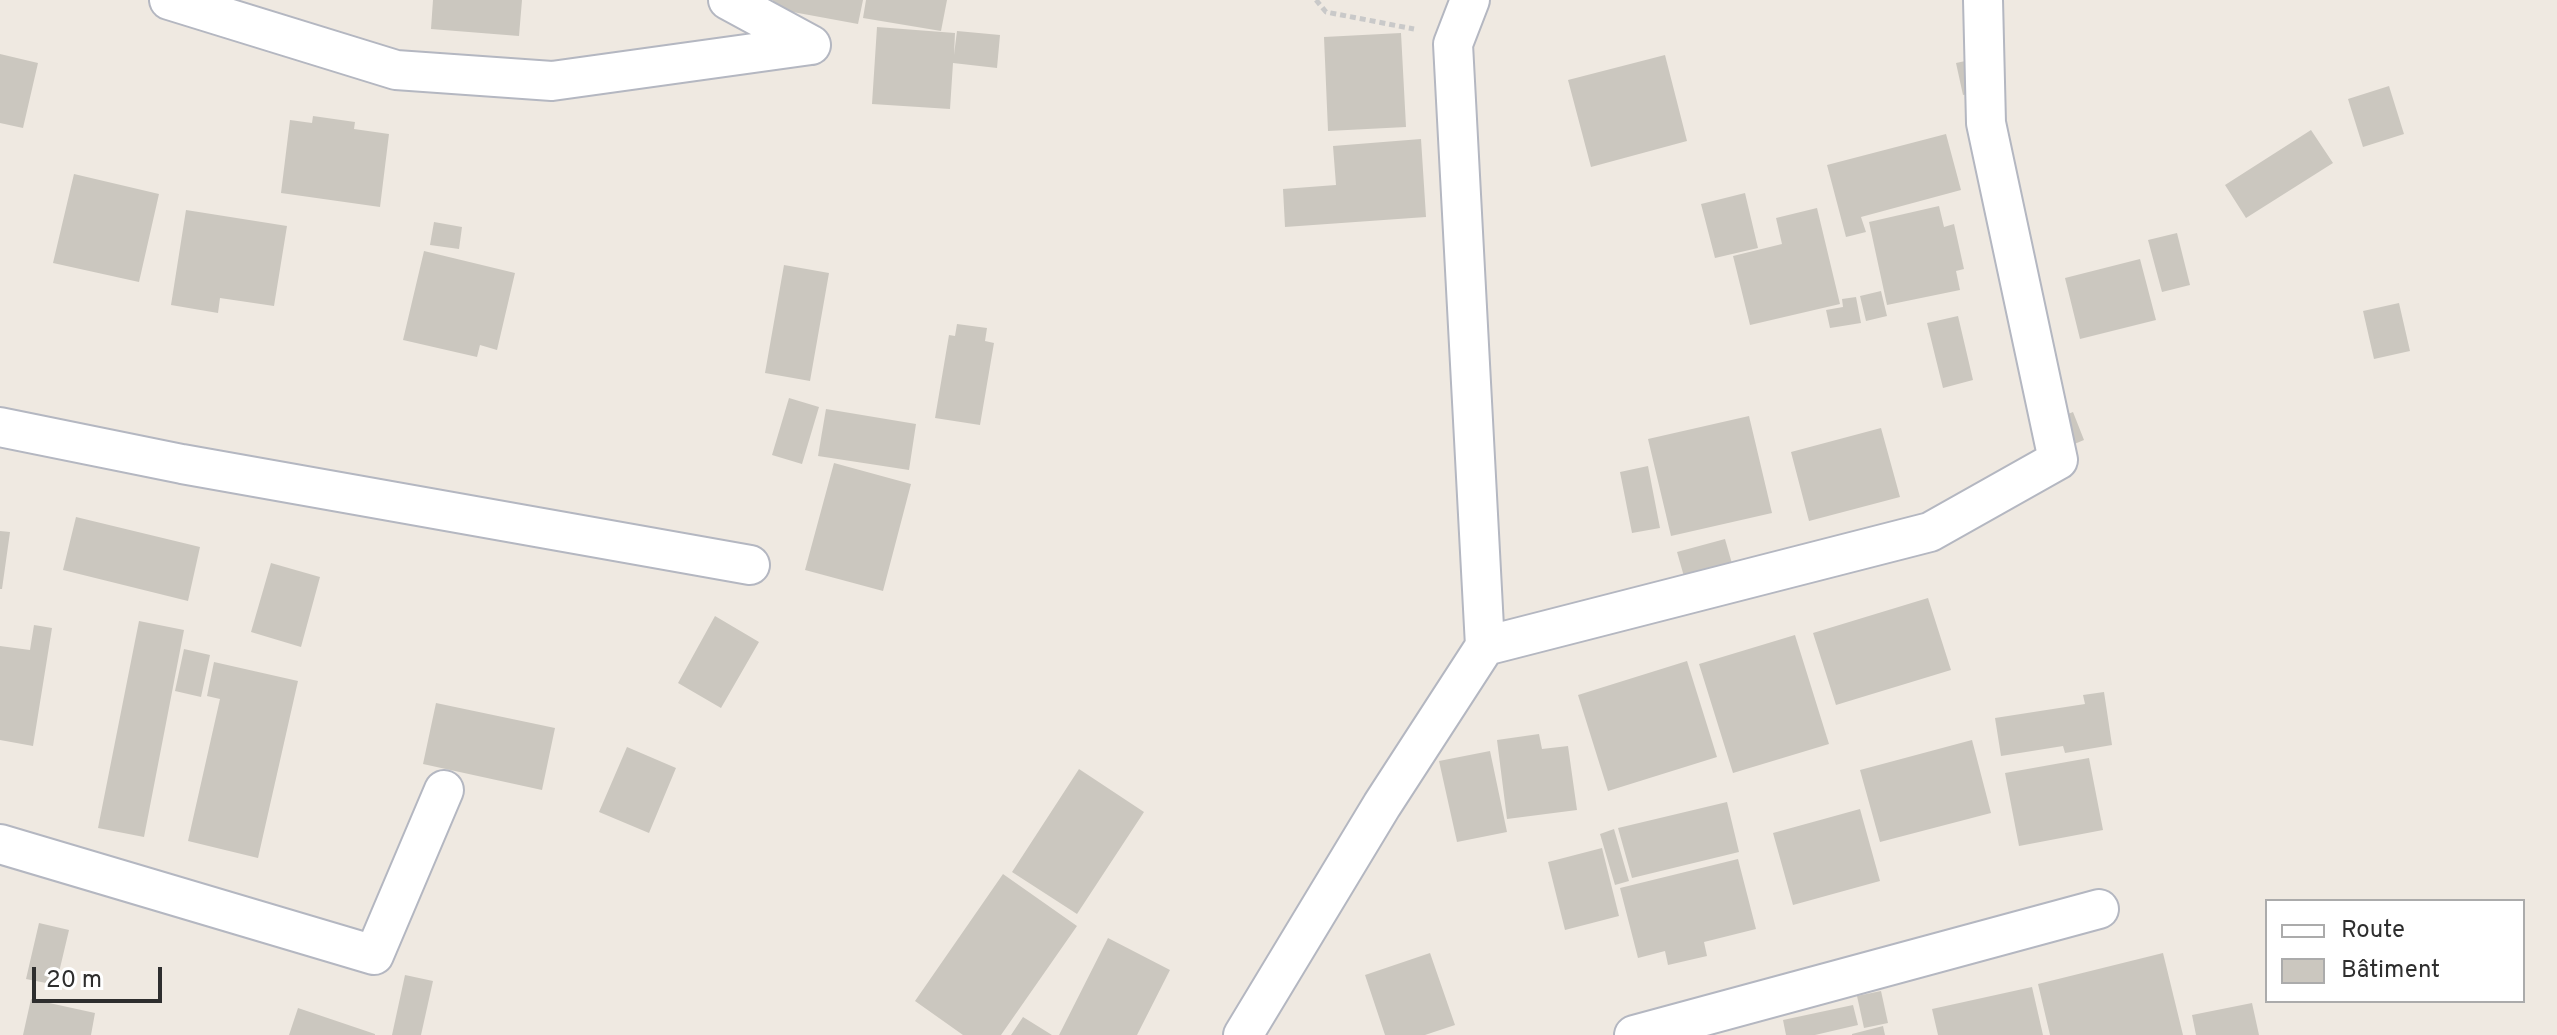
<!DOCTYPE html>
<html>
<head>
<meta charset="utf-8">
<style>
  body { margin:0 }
  #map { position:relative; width:2557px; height:1035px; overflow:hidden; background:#efe9e1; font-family:Overpass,sans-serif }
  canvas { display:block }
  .legend { position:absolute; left:2265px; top:899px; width:260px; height:104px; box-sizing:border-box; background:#fff; border:2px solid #ababab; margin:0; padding:10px 14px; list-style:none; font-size:24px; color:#2e2e2e }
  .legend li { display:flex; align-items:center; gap:16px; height:40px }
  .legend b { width:40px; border:2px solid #ababab }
  .scale { position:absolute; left:32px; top:967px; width:130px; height:36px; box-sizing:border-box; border:4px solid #2e2e2e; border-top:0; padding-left:10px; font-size:24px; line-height:28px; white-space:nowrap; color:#2e2e2e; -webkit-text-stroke:6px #fff; paint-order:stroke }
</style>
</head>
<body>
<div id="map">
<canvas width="2557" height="1035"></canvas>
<ul class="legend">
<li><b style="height:10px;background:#fff"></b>Route</li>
<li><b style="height:22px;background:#cbc7bf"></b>Bâtiment</li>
</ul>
<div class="scale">20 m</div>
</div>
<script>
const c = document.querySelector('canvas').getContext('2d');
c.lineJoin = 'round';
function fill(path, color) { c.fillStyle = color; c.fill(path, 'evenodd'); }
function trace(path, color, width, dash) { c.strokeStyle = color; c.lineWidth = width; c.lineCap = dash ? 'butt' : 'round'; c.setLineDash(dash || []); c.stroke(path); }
fill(new Path2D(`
  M433 0H522L519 36 431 29Z
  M773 0H863L858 24 771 8Z
  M866 0H947L941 31 863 18Z
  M877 27 955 33 954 55 957 31 1000 35 997 68 953 63 950 109 872 104Z
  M1401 33 1406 127 1328 131 1324 37Z
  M0 54 38 63 23 128 0 123Z
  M1665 55 1687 141 1591 167 1568 80Z
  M1984 57 1991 89 1963 95 1956 63Z
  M2389 86 2404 134 2363 147 2348 99Z
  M313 116 355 122 354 129 389 134 380 207 281 193 290 120 312 123Z
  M2311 130 2333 163 2246 218 2225 185Z
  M1946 134 1961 190 1861 217 1866 232 1846 237 1827 165Z
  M1421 139 1426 217 1285 227 1283 189 1336 185 1333 146Z
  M74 174 159 194 139 282 53 263Z
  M1745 193 1758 248 1715 258 1701 204Z
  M1939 206 1944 227 1954 224 1964 269 1956 271 1960 290 1887 305 1869 222Z
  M1817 208 1840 304 1750 325 1733 256 1782 244 1776 218Z
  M186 210 287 226 274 306 220 298 218 313 171 305Z
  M434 222 462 227 459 249 430 245Z
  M2177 233 2190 285 2162 292 2148 240Z
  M424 251 515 273 497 350 480 345 477 357 403 340Z
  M2140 259 2156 320 2080 339 2065 278Z
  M784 265 829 273 810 381 765 373Z
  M1881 291 1887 316 1866 321 1860 296Z
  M1856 297 1861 323 1830 328 1826 310 1843 307 1842 299Z
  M2399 303 2410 351 2374 359 2363 311Z
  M1958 316 1973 380 1943 388 1927 323Z
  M957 324 987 328 985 341 994 343 980 425 935 418 949 335 955 336Z
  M789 398 819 407 802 464 772 455Z
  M826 409 916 424 909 470 818 456Z
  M2073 412 2084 440 2060 450 2048 422Z
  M1749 416 1772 513 1671 536 1648 439Z
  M1881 428 1900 497 1809 521 1791 452Z
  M834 463 911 484 883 591 805 570Z
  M1648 466 1660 528 1632 533 1620 472Z
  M76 517 200 547 188 601 63 570Z
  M0 531 10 532 2 589H0Z
  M1725 539 1735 574 1687 587 1677 552Z
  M271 563 320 577 301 647 251 632Z
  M1928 598 1951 670 1836 705 1813 633Z
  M715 616 759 642 721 708 678 683Z
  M139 621 184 630 144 837 98 828Z
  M34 625 52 628 33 746 0 740V646L30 650Z
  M1795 635 1829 744 1733 773 1699 664Z
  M184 649 210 655 201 697 175 691Z
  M1687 661 1717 757 1608 791 1578 695Z
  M214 662 298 681 258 858 188 841 220 699 207 696Z
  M2104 692 2112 745 2065 753 2063 746 2001 756 1995 718 2085 704 2083 695Z
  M436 703 555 728 542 790 423 764Z
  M1539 734 1542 749 1568 746 1577 810 1507 819 1497 740Z
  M1972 740 1991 813 1880 842 1860 770Z
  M627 747 676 768 649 833 599 812Z
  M1490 751 1507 832 1457 842 1439 761Z
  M2089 758 2103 830 2019 846 2005 773Z
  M1079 769 1144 812 1077 914 1012 872Z
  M1727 802 1739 852 1632 878 1618 828Z
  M1860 809 1880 881 1793 905 1773 833Z
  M1614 829 1629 881 1615 885 1600 834Z
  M1602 848 1619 916 1565 930 1548 862Z
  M1738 859 1756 929 1704 942 1707 956 1668 965 1665 951 1638 958 1620 888Z
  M1003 874 1077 926 1001 1035H963L915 1001Z
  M39 923 69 930 56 985 26 979Z
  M1108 938 1170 970 1137 1035H1059Z
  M1430 953 1455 1025 1425 1035H1385L1365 975Z
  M2163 953 2183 1035H2050L2038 984Z
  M405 975 433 981 421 1035H392Z
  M2032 987 2043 1035H1938L1932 1009Z
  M1881 991 1888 1023 1864 1028 1857 996Z
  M31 999 95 1013 91 1035H23Z
  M2252 1003 2259 1035H2196L2192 1015Z
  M1853 1005 1858 1025 1815 1035H1786L1783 1020Z
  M298 1008 375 1034V1035H289Z
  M1023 1017 1052 1035H1011Z
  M1883 1026 1885 1035H1852V1034Z`), '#cbc7bf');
const minor = new Path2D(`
  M169 0 396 70 552 81 811 45
  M728 0 811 45
  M1470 0 1453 44 1485 646
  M0 427 182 464 750 565
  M0 844 374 955 444 790
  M1243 1035 1382 805 1485 646 1930 532 2058 460 1986 123 1983 0
  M1634 1035 2099 909`);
trace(minor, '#b4b7c1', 42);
trace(new Path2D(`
  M1316 0 1326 12 1414 29`), '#c9c9c9', 5, [6, 4]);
trace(minor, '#fff', 38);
</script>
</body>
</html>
